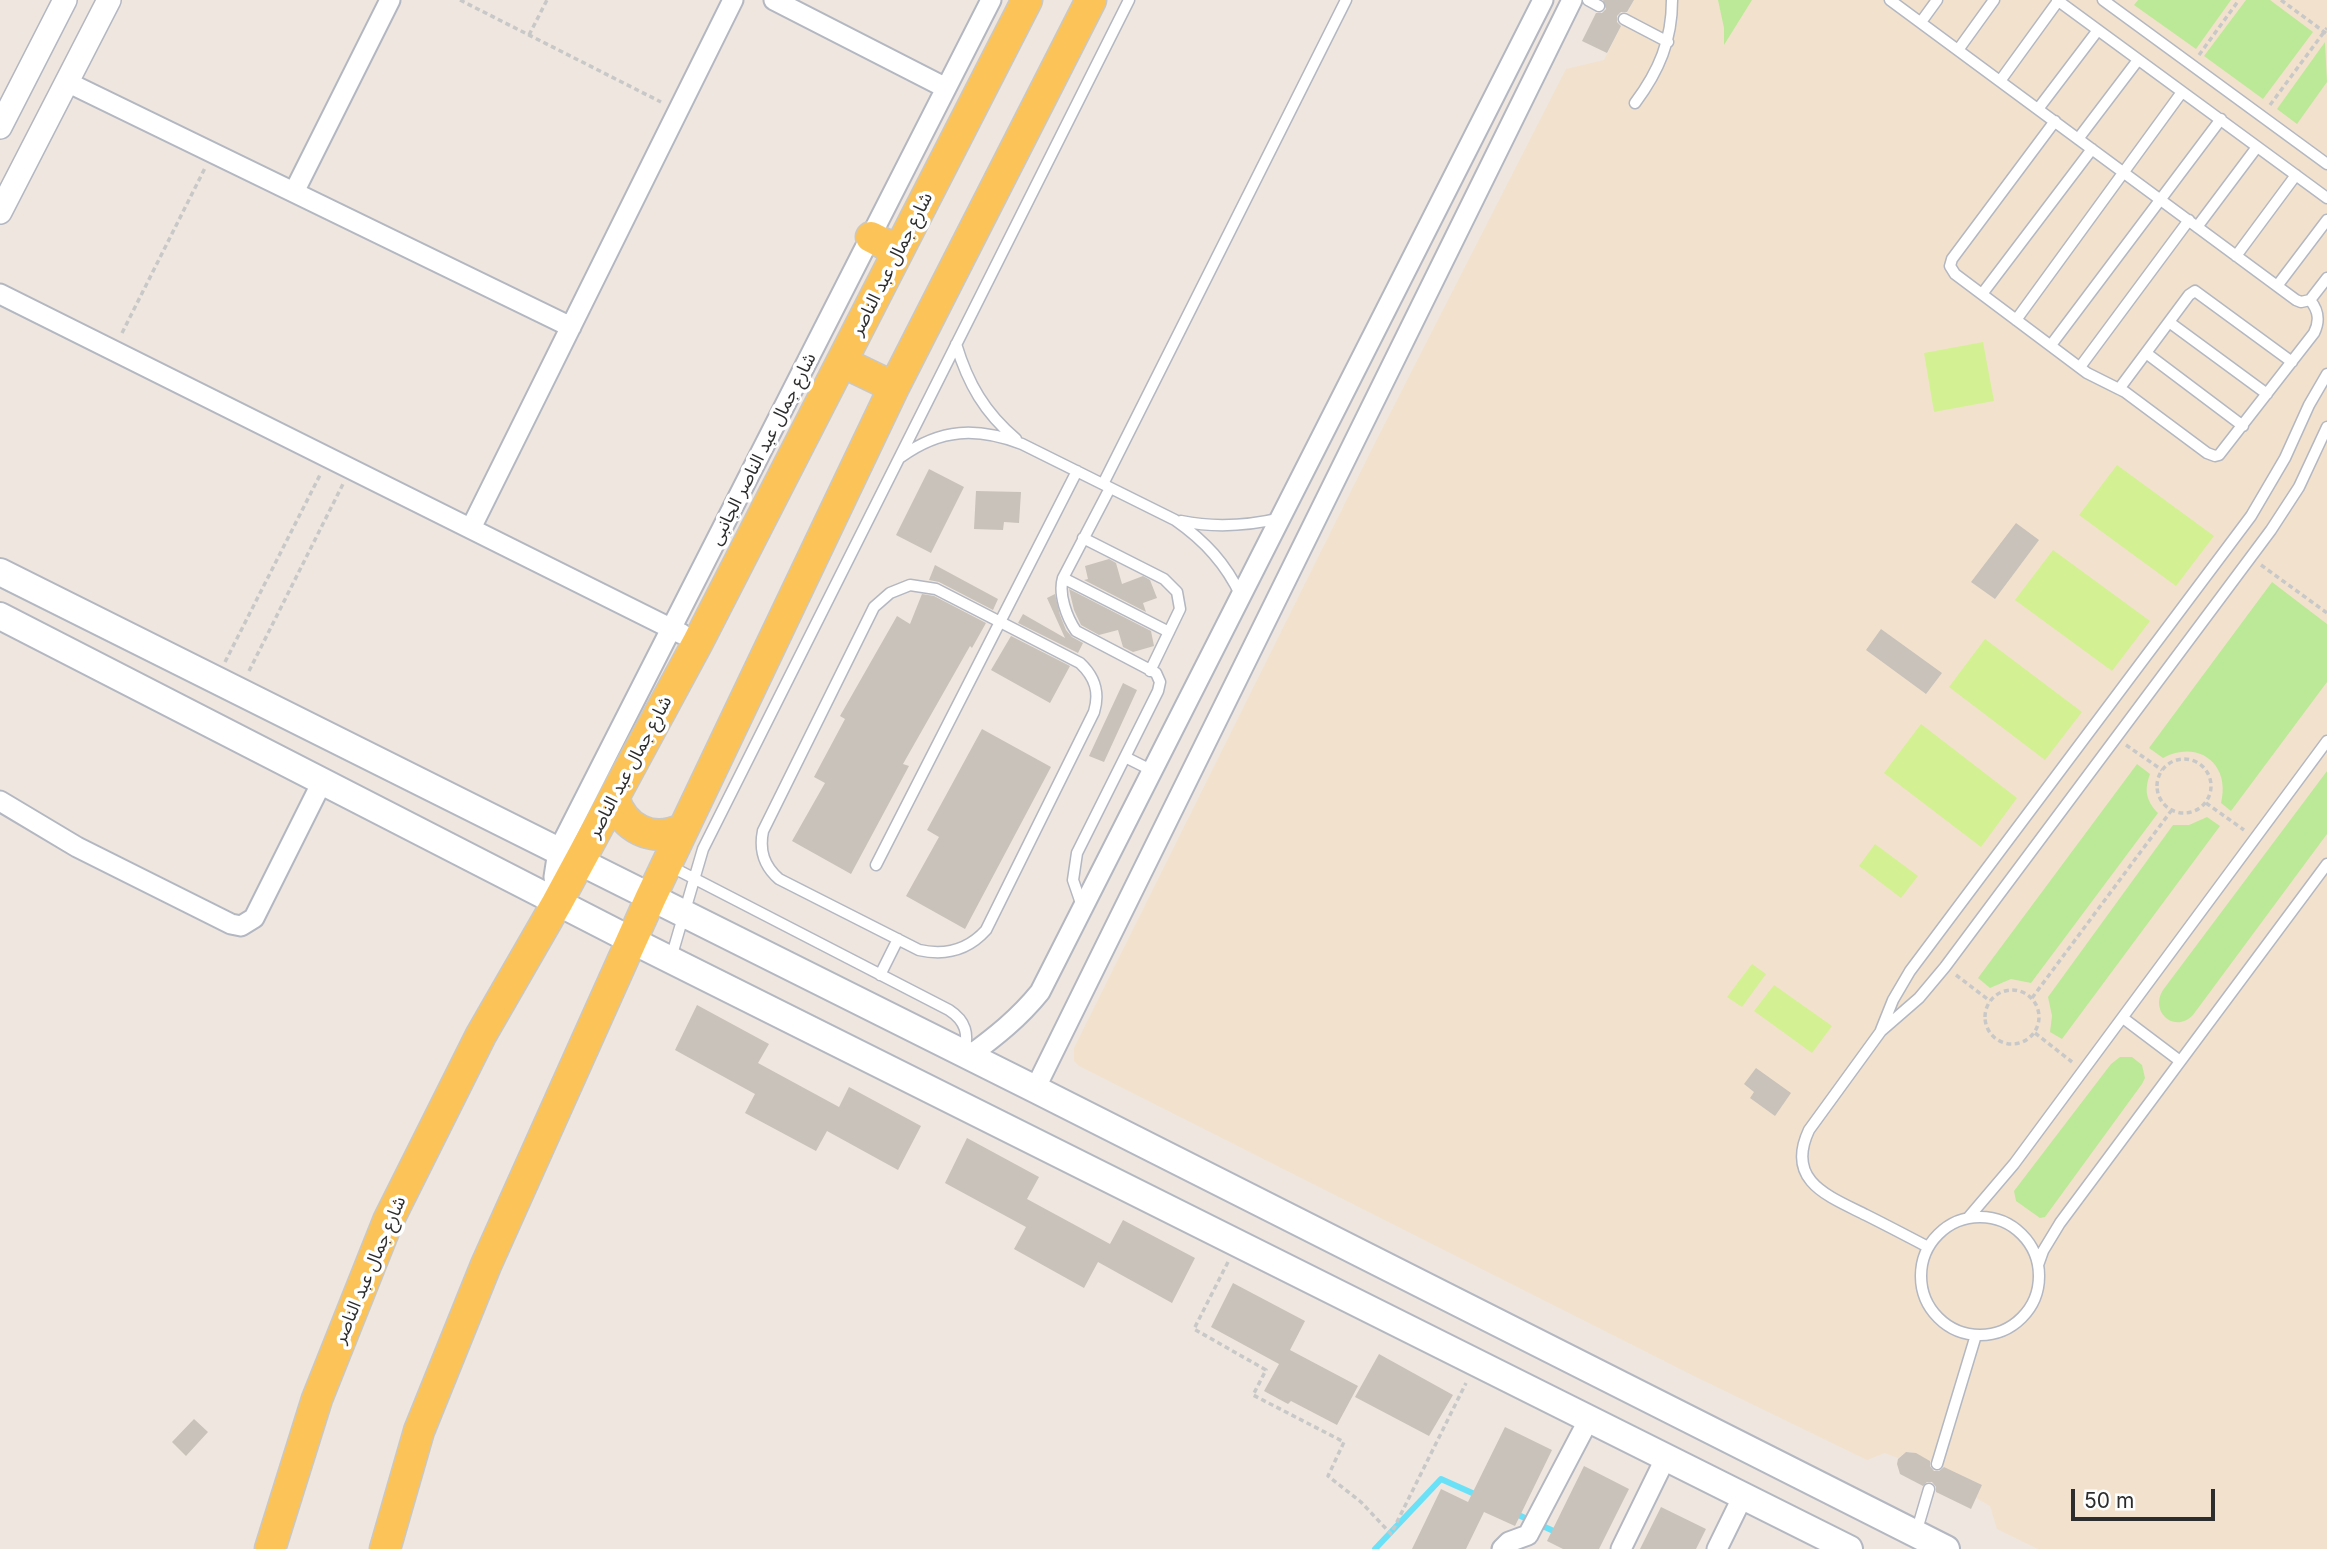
<!DOCTYPE html>
<html>
<head>
<meta charset="utf-8">
<style>
  body { margin:0 }
  #map { position:relative; width:2327px; height:1549px; overflow:hidden; background:#efe6df; font-family:Inter,sans-serif }
  canvas { display:block }
  .scale { position:absolute; left:2071px; top:1489px; width:144px; height:32px; box-sizing:border-box; border:4px solid #2d2d2d; border-top:0; padding-left:9px; font-size:21px; line-height:24px; white-space:nowrap; color:#2d2d2d; -webkit-text-stroke:5px #fff; paint-order:stroke }
</style>
</head>
<body>
<div id="map">
<canvas width="2327" height="1549"></canvas>
<div class="scale">50 m</div>
</div>
<script>
const c = document.querySelector('canvas').getContext('2d');
c.lineJoin = 'round';
function fill(path, color) { c.fillStyle = color; c.fill(path, 'evenodd'); }
function trace(path, color, width, dash) { c.strokeStyle = color; c.lineWidth = width; c.lineCap = dash ? 'butt' : 'round'; c.setLineDash(dash || []); c.stroke(path); }
function label(font, color, halo, rows, align = 'center') {
  c.font = font + ' Inter,"Noto Sans Arabic",sans-serif'; c.lineWidth = 7; c.setLineDash([]); c.textBaseline = 'middle'; c.strokeStyle = halo; c.fillStyle = color; for (const [text, x, y, turn = 0] of rows) {
    c.save(); c.translate(x, y); c.rotate((+turn || 0) * Math.PI / 180); c.textAlign = isNaN(turn) ? turn : align; if (halo) c.strokeText(text, 0, 0); c.fillText(text, 0, 0); c.restore();
  }
}
fill(new Path2D(`
  M1634 0H2327V1549H2038L1997 1529 1990 1506 1976 1498 1982 1485 1911 1452H1906L1898 1458 1885 1453 1867 1460 1694 1376 1079 1066 1074 1061V1048L1374 445 1566 69 1604 60Z`), '#f2e2cd');
fill(new Path2D(`
  M1718 0H1752L1724 45V28Z
  M2138 0H2231L2196 49 2134 5Z
  M2246 0H2270L2313 32 2263 99 2204 56Z
  M2325 42 2327 82 2297 124 2277 109Z
  M2272 582 2327 624V682L2231 811 2221 803C2231 764 2198 739 2163 758L2149 748Z
  M2137 764 2150 774C2144 790 2146 801 2158 813L2031 983 2011 979 1990 988 1978 978Z
  M2327 771V834L2193 1015C2175 1034 2149 1012 2163 990Z
  M2207 817 2220 826 2062 1039 2050 1032 2052 1016 2048 997 2173 825H2189Z
  M2120 1057H2132L2142 1065 2145 1078 2142 1084 2045 1217 2040 1218 2016 1201 2014 1191 2111 1064Z`), '#bce998');
fill(new Path2D(`
  M1983 342 1994 401 1934 412 1924 353Z
  M2117 465 2214 536 2176 586 2079 515Z
  M2053 550 2150 621 2112 671 2015 600Z
  M1985 639 2082 712 2045 760 1949 687Z
  M1921 724 2017 798 1981 847 1884 773Z
  M1875 844 1918 876 1901 898 1859 866Z
  M1752 964 1766 974 1742 1007 1727 997Z
  M1774 985 1832 1026 1812 1053 1754 1011Z`), '#d3f193');
trace(new Path2D(`
  M1514 1513 1558 1533
  M1375 1549 1441 1479 1479 1496`), '#6be1f8', 6);
fill(new Path2D(`
  M1603 0H1634L1627 12H1621L1617 16V22L1621 26 1607 53 1582 41 1596 13H1602L1606 9Z
  M929 469 964 487 931 553 896 535Z
  M976 491 1021 492 1019 523 1004 522 1003 530 974 529Z
  M2016 523 2039 540 1995 599 1971 582Z
  M1109 559 1116 563 1122 584 1143 576 1150 580 1157 598 1143 603 1146 612 1084 580 1088 579 1085 566Z
  M935 565 998 599 993 610 939 582 929 580Z
  M1069 589 1151 631 1154 646 1133 652 1123 647 1118 630 1099 635 1081 625 1074 610Z
  M922 594 934 596 986 623 972 648 970 646 903 764 909 766 851 874 792 841 825 783 814 777 845 719 840 716 897 616 910 624Z
  M1055 594 1060 615 1066 630 1072 637 1083 643 1078 653 1018 623 1023 614 1065 638 1047 598Z
  M1881 629 1942 673 1926 694 1866 650Z
  M1011 636 1070 666 1050 703 991 670Z
  M1123 683 1137 690 1104 762 1089 756Z
  M982 729 1051 767 965 929 906 896 939 837 927 830Z
  M697 1005 769 1044 758 1063 839 1107 849 1087 921 1126 898 1170 827 1131 816 1151 745 1113 755 1094 675 1050Z
  M1756 1068 1791 1093 1775 1116 1750 1098 1754 1092 1744 1084Z
  M967 1138 1039 1177 1027 1199 1110 1244 1123 1220 1195 1258 1172 1303 1098 1262 1084 1288 1014 1249 1026 1227 945 1183Z
  M1233 1283 1305 1321 1290 1350 1358 1386 1337 1425 1291 1401 1288 1404 1264 1391 1279 1364 1211 1327Z
  M1379 1354 1453 1395 1429 1436 1355 1397Z
  M194 1419 208 1432 186 1456 172 1442Z
  M1505 1427 1552 1450 1515 1526 1484 1512 1466 1549H1412L1441 1489 1468 1502Z
  M1906 1452 1916 1453 1930 1461V1466L1934 1471H1939L1944 1467 1982 1485 1971 1509 1936 1492V1487L1932 1482H1927L1923 1486 1900 1474 1897 1464 1898 1459Z
  M1584 1466 1629 1489 1599 1549H1563L1547 1541Z
  M1661 1507 1706 1529 1696 1549H1640Z`), '#c8c2ba');
const service = new Path2D(`
  M1588 0 1599 6
  M1890 0 2296 300 2301 302 2310 300 2327 278
  M2057 0 2327 198
  M2103 0 2327 164
  M1624 19 1668 42
  M1921 22 1937 0
  M1958 50 1994 0
  M2000 81 2058 1
  M1635 103C1659 71 1672 40 1672 0
  M2038 109 2098 30
  M2055 121 1952 259 1950 266 1955 274 2087 373 2125 392 2207 453 2215 456 2219 455 2314 333C2320 321 2319 311 2310 300
  M2078 139 2138 60
  M2197 227 2257 147
  M2236 256 2296 175
  M2277 286 2327 220
  M1982 294 2092 149
  M2016 320 2182 92
  M2169 322 2267 394
  M956 344C968 384 985 413 1016 439
  M2051 345 2221 119
  M2146 353 2243 426
  M2080 367 2189 220
  M2119 389 2189 295 2195 291 2292 362
  M901 457C941 428 977 427 1022 444L1175 520C1205 541 1226 564 1241 596
  M1103 484 1346 0
  M1181 521C1215 528 1247 526 1281 518
  M1083 538 1164 579 1177 592 1180 609 1150 671
  M1063 578 1169 632
  M910 585 936 589 1080 663C1095 677 1100 692 1094 712L986 930C968 950 946 956 919 950L779 879C764 866 759 851 763 831L874 607 890 593Z
  M1125 757 1153 771
  M668 865 949 1010C966 1021 969 1034 964 1053
  M876 865 1077 471
  M1083 909 1073 880 1077 853 1158 691 1160 682 1156 673 1076 631C1067 618 1058 594 1063 578L1110 488
  M671 958 703 849 1129 0
  M880 975 898 939
  M2123 1018 2180 1061
  M1881 1030 1893 1000 1910 971 2251 516 2285 458 2309 405 2327 374
  M1921 1276a59 59 0 1 1 118 0a59 59 0 1 1-118 0Z
  M1968 1218 2014 1164 2327 741
  M1928 1247C1907 1236 1886 1225 1866 1215 1828 1196 1785 1181 1809 1130L1881 1031 1919 998 1945 967 2271 530 2299 487 2327 427
  M2038 1265 2043 1251 2060 1223 2327 864
  M1937 1464 1976 1335
  M1916 1533 1929 1489`);
const minor = new Path2D(`
  M774 0 946 88
  M67 82 571 327
  M294 192 390 0
  M0 294 682 634
  M471 528 733 0
  M0 801 77 847 231 924 241 926 254 918 322 782
  M557 902 554 877 558 851 991 0
  M969 1056C995 1037 1019 1018 1040 992L1543 0
  M1035 1089 1572 0
  M1502 1549 1509 1542 1528 1535 1589 1419
  M1621 1549 1666 1457
  M1717 1549 1743 1496`);
const tertiary = new Path2D(`
  M0 127 65 0
  M0 212 109 0`);
const secondary = new Path2D(`
  M0 572 1035 1089 1946 1549
  M0 616 631 940 1849 1549`);
const primary = new Path2D(`
  M871 237 898 251
  M842 362 894 387
  M614 798C624 829 652 843 682 829
  M270 1549 317 1399 388 1221 481 1035 557 903 698 642 1027 0
  M385 1549 419 1431 486 1265 651 897 894 387 1091 0`);
trace(service, '#b3b7c1', 13);
trace(minor, '#b3b7c1', 23);
trace(tertiary, '#b3b7c1', 26);
trace(secondary, '#b3b7c1', 30);
trace(primary, '#c8c8c8', 33);
trace(new Path2D(`
  M460 0 661 102
  M2281 0 2327 34
  M529 35 547 0
  M2199 55 2239 0
  M2270 105 2327 28
  M122 333 205 168
  M2261 565 2327 613
  M225 662 320 475
  M249 671 343 484
  M2126 745 2162 770
  M2157 786a27 27 0 1 1 54 0a27 27 0 1 1-54 0Z
  M2206 803 2244 830
  M1956 975 1990 1001
  M1985 1017a27 27 0 1 1 54 0a27 27 0 1 1-54 0Z
  M2032 998 2171 811
  M2035 1033 2072 1062
  M1228 1262 1194 1329 1266 1370 1253 1395 1344 1442 1328 1476 1361 1502 1391 1534 1466 1383`), '#c8c8c8', 3.5, [5, 3.5]);
trace(service, '#fff', 10);
trace(minor, '#fff', 19);
trace(tertiary, '#fff', 23);
trace(secondary, '#fff', 26);
trace(primary, '#fcc458', 30);
label('18px', '#2d2d2d', '#fff', [
  ["شارع جمال عبد الناصر",892,264,-63],
  ["شارع جمال عبد الناصر الجانبى",763,449,-63],
  ["شارع جمال عبد الناصر",630,767,-62],
  ["شارع جمال عبد الناصر",370,1270,-67]
]);
</script>
</body>
</html>
